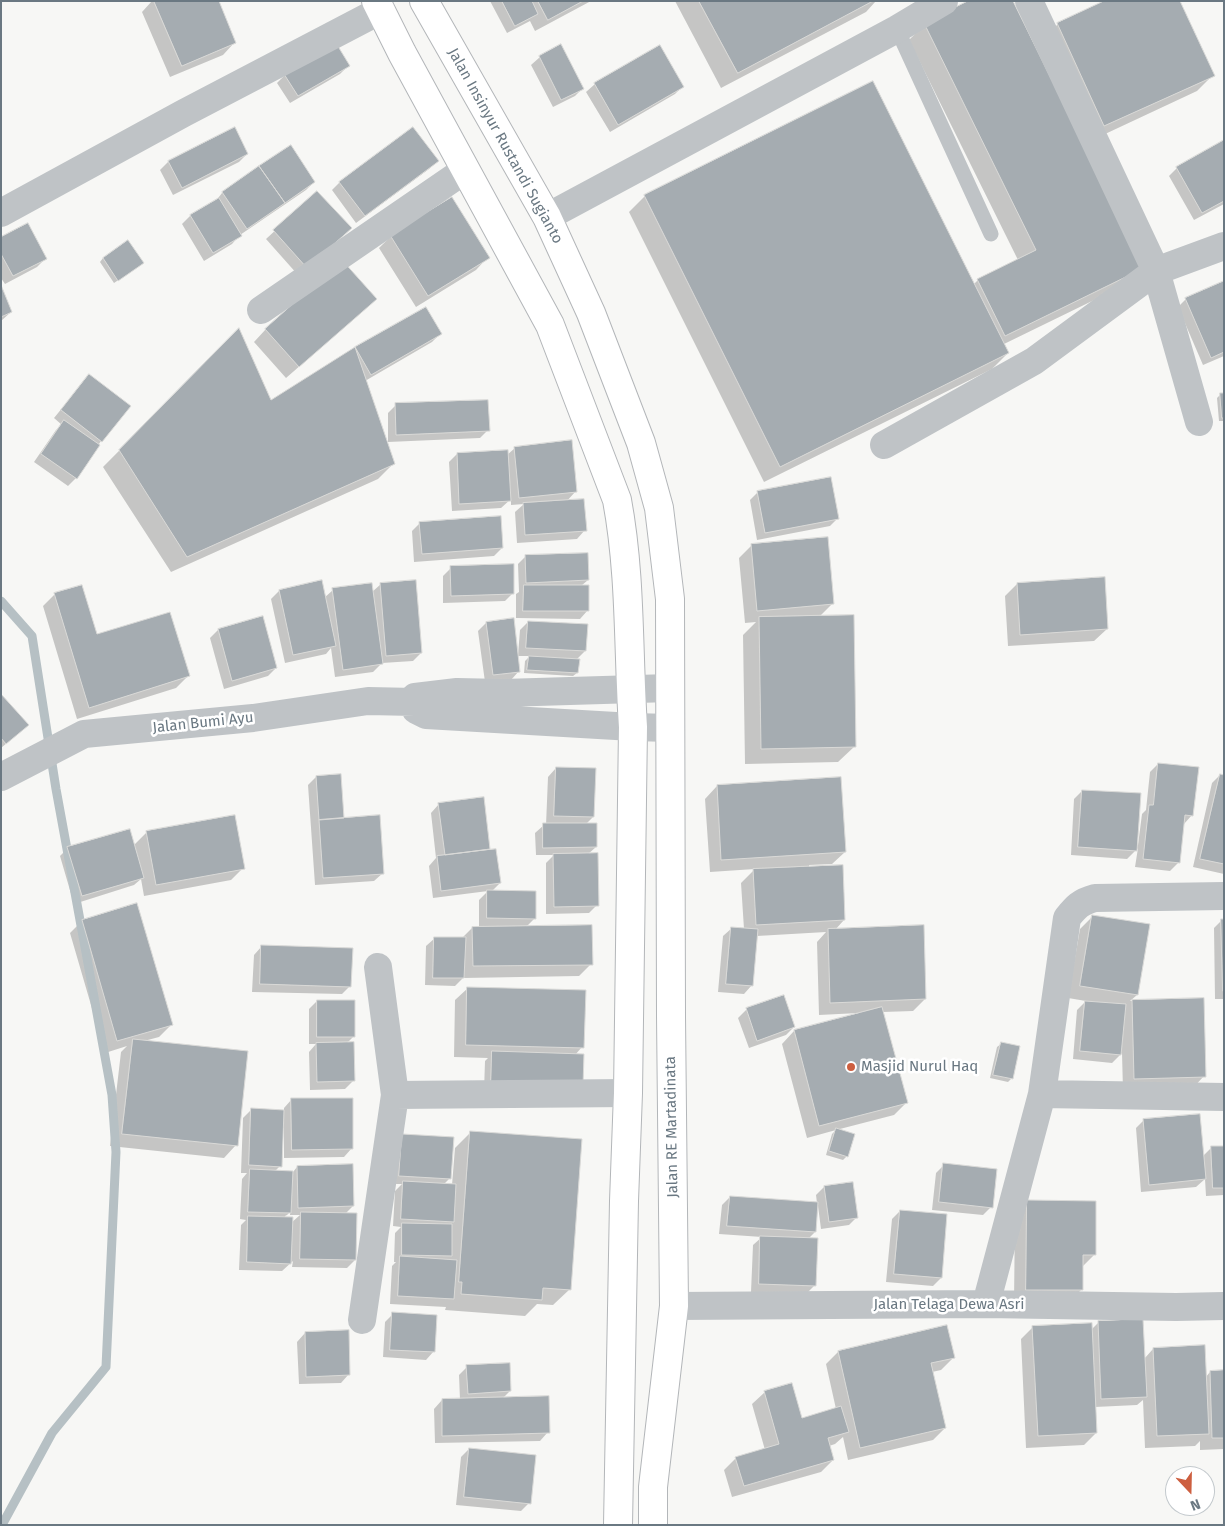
<!DOCTYPE html>
<html>
<head>
<meta charset="utf-8">
<style>
  body { margin:0 }
  #map { position:relative; width:1225px; height:1526px; overflow:hidden; background:#f7f7f5; font-family:"Fira Sans",sans-serif }
  canvas { display:block }
  .frame { position:absolute; inset:0; border:2px solid #6a7882; pointer-events:none }
  .north { position:absolute; left:1165px; top:1466px; width:50px; height:50px; box-sizing:border-box; background:#fff; border:1px solid #c3c9cd; border-radius:50%; rotate:159deg; font-size:14px; font-weight:700; line-height:20px; text-align:center; color:#6a7882 }
  .north::after { content:''; display:block; margin:auto; width:18px; height:22px; background:#cd5f40; clip-path:polygon(50% 0,100% 100%,50% 72%,0 100%) }
</style>
</head>
<body>
<div id="map">
<canvas width="1225" height="1526"></canvas>
<div class="frame"></div>
<div class="north">N</div>
</div>
<script>
const c = document.querySelector('canvas').getContext('2d');
c.lineJoin = 'round';
function fill(path, color) { c.fillStyle = color; c.fill(path, 'evenodd'); }
function trace(path, color, width, dash) { c.strokeStyle = color; c.lineWidth = width; c.lineCap = dash ? 'butt' : 'round'; c.setLineDash(dash || []); c.stroke(path); }
function label(font, color, halo, rows, align = 'center') {
  c.font = font + ' "Fira Sans",sans-serif'; c.lineWidth = 5; c.setLineDash([]); c.textBaseline = 'middle'; c.strokeStyle = halo; c.fillStyle = color; for (const [text, x, y, turn = 0] of rows) {
    c.save(); c.translate(x, y); c.rotate((+turn || 0) * Math.PI / 180); c.textAlign = isNaN(turn) ? turn : align; if (halo) c.strokeText(text, 0, 0); c.fillText(text, 0, 0); c.restore();
  }
}
fill(new Path2D(`
  M152 1H218L235 42 223 55 170 77 142 12Z
  M490 1H591L535 31 530 21 507 33Z
  M675 1H876L866 12 721 88Z
  M971 1 1127 284 1004 344 1008 353 992 369 764 482 629 212 645 196 974 284 978 280 1018 260 909 40 925 24Z
  M1058 24 1213 75 1197 91 1088 142 1042 40Z
  M561 46 583 88 575 96 553 107 531 65 540 57Z
  M660 47 683 86 675 94 610 132 586 92 595 84Z
  M348 66 340 74 290 103 277 83 285 75Z
  M234 129 247 154 239 162 173 195 160 170 168 162Z
  M1224 142V204L1194 220 1169 176 1177 168Z
  M290 147 314 182 306 190 240 235 232 244 204 261 182 224 190 216 215 202 222 193Z
  M437 161 429 169 356 223 332 190 340 182Z
  M317 192 350 228 298 275 266 239Z
  M391 236 488 257 476 270 416 307 379 248Z
  M1 239 45 259 37 267 5 284 1 278Z
  M103 258 139 266 114 283 100 262Z
  M1224 282V356L1203 365 1178 307 1186 299Z
  M1 288 11 312 1 321Z
  M426 309 440 334 432 342 365 381 394 463 378 479 171 572 103 467 239 330 270 402 356 348Z
  M363 311 286 378 254 342 266 329Z
  M89 375 101 441 76 478 68 486 34 462 56 430 62 425 54 418Z
  M1221 394H1224V421H1219L1217 398Z
  M396 405 488 430 480 438 388 442V413Z
  M515 448 576 491 566 502 585 530 577 539 517 543 515 512 524 504 511 505V499L501 508 452 511 449 462 457 454 507 455Z
  M758 492 838 518 830 526 757 540 750 500Z
  M420 523 502 548 494 556 414 562 412 531Z
  M752 545 833 603 819 617 855 746 838 762 745 764 743 635 756 622 745 623 739 558Z
  M526 556 588 580 581 586 588 610 580 619 516 618V594L519 592 518 564Z
  M451 568 513 593 505 601 443 603V576Z
  M381 584 421 653 413 661 382 663 373 672 335 677 331 648 326 654 285 663 271 599 279 591 324 598 333 590 372 592Z
  M1017 584 1107 629 1094 641 1008 646 1005 596Z
  M55 594 96 636 188 676 176 688 77 719 43 606Z
  M528 622 585 651 576 660 577 673 573 676 524 673 525 661 530 656H517L519 671 511 680 485 682 478 631 486 623 518 655 520 630Z
  M218 630 276 668 268 676 224 689 210 638Z
  M1 696 19 733 1 748Z
  M1158 764 1192 815 1184 824 1178 863 1170 871 1135 867 1138 848 1127 859 1071 855 1074 799 1082 791 1136 845H1138L1142 814 1146 810 1150 772Z
  M556 768 593 817 586 824 596 847 587 855 597 905 589 913 546 914V863L554 855H536L535 833 544 825H546L548 777Z
  M1220 775 1224 776V874L1193 867 1212 783Z
  M316 777 343 820 383 873 374 881 315 885 308 785Z
  M717 786 845 852 832 864 809 865V868L844 920 835 930 925 999 913 1011 883 1012 906 1103 894 1115 836 1130 847 1156 843 1160 826 1155 832 1134 836 1130 807 1138 782 1044 794 1031 859 1014V1013L819 1015 817 942 826 932 757 936 752 985 744 994 718 992 723 936 732 928 744 929 741 883 755 869 710 872 705 799Z
  M482 798 489 851 500 883 491 892 535 918 526 927 591 964 579 976 463 978 455 986 425 985 426 946 435 938H462L472 928H479V900L488 891 433 898 429 866 436 858 431 813 439 804Z
  M147 832 243 868 231 880 144 896 141 879 134 885 74 904 60 856 68 848 133 846Z
  M1092 917 1148 925 1137 995 1130 1001 1202 999 1204 1076 1192 1089 1123 1091 1122 1053 1112 1063 1073 1059 1077 1010 1086 1001 1068 998 1080 929Z
  M1222 920H1224V999H1215L1214 928Z
  M82 921 172 1024 159 1037 144 1041 236 1145 224 1158 110 1146 121 1052 127 1046 105 1053 70 933Z
  M262 946 350 986 342 994 252 992 254 955Z
  M468 988 582 1047 575 1055 484 1091 485 1061 488 1058 454 1057 455 1000Z
  M317 1001 354 1036 347 1043 353 1081 345 1089 310 1090 309 1052 316 1044H309V1009Z
  M747 1009 794 1027 786 1035 749 1048 738 1018Z
  M1001 1044 1012 1078 1008 1082 990 1078 997 1047Z
  M292 1099 352 1148 344 1157 284 1158V1128H282L280 1166 275 1171 293 1172 297 1167 353 1206 345 1214 355 1260 347 1268 292 1267 293 1261 282 1271 239 1270 241 1225 246 1220 240 1219 242 1179 247 1173H241L243 1118 251 1110 284 1111V1108ZM290 1212V1215H300L291 1223 285 1218V1216L287 1215Z
  M1144 1120 1202 1157 1212 1147H1224V1195L1206 1196 1205 1179 1196 1187 1141 1192 1136 1128Z
  M471 1132 570 1289 553 1305 537 1304 525 1316 445 1310 446 1307 390 1304 392 1266 396 1262H394L395 1233 401 1227 393 1226 395 1191 402 1184H391L394 1143 449 1179 443 1185H452L455 1148Z
  M944 1165 991 1207 983 1215 932 1210 936 1173Z
  M824 1187 857 1217 849 1225 821 1229 818 1206 815 1232 808 1239 815 1285 807 1293 751 1292 753 1245 762 1237 719 1234 722 1205 730 1197 817 1203 816 1195Z
  M1027 1202 1094 1255 1082 1267 1081 1290 1069 1302H1014L1015 1214Z
  M900 1211 941 1278 933 1286 886 1282 892 1219Z
  M393 1314 434 1351 426 1360 383 1357 385 1322Z
  M1099 1322 1144 1359 1153 1349 1205 1378 1210 1372H1224V1449L1200 1450V1441L1195 1446 1145 1448 1143 1400 1137 1405 1095 1407 1096 1433 1084 1445 1026 1448 1021 1339 1033 1327 1091 1330Z
  M946 1327 954 1357 941 1370 932 1372 945 1428 933 1440 848 1460 843 1437 835 1444 829 1446 833 1460 821 1472 732 1497 724 1470 736 1458 765 1450 752 1404 765 1392 801 1419 836 1409 826 1364 838 1352Z
  M305 1333 349 1374 341 1383 299 1384 297 1342Z
  M467 1367 510 1391 502 1399 548 1432 540 1441 435 1443 434 1409 442 1400H460L459 1375Z
  M469 1449 529 1503 521 1511 456 1505 461 1457Z`), '#0003');
trace(new Path2D(`
  M1 601 32 636 56 789 112 1095 116 1152 106 1367 52 1433 2 1525`), '#b6c0c4', 9);
const building = new Path2D(`
  M154 1H219L236 43 182 66Z
  M502 1H532L538 14 515 26Z
  M538 1H583L548 20Z
  M699 1H873L738 73Z
  M968 1H1013L1144 268 1005 336 977 279 1036 250 924 23Z
  M1104 1H1180L1215 76 1104 126 1057 23Z
  M336 43 350 66 298 96 284 74Z
  M561 44 584 89 561 100 539 56Z
  M660 45 684 87 618 125 594 83Z
  M873 81 1009 353 780 467 644 195Z
  M235 127 248 154 182 188 168 161Z
  M413 127 439 161 365 216 339 182Z
  M1224 140V201L1202 213 1176 167Z
  M291 145 315 182 285 203 259 166Z
  M259 166 285 203 247 229 222 192Z
  M317 191 352 228 307 268 273 230Z
  M452 197 490 258 428 296 390 235Z
  M219 198 242 236 213 253 190 215Z
  M28 223 47 259 13 276 1 254V237Z
  M128 240 144 263 118 281 103 258Z
  M342 260 377 299 299 367 265 329Z
  M1224 281V352L1211 358 1185 298Z
  M1 285 12 312 1 317Z
  M426 307 442 334 371 375 355 347Z
  M239 328 271 400 355 347 395 464 187 557 119 450Z
  M89 374 131 406 102 442 61 410Z
  M1220 393H1224V418H1222Z
  M488 400 490 431 396 435 395 403Z
  M64 420 100 445 77 479 41 454Z
  M572 440 577 492 519 498 514 447Z
  M508 450 511 501 459 504 457 453Z
  M831 477 839 519 765 533 757 491Z
  M584 499 587 531 525 535 523 503Z
  M501 516 503 548 422 554 419 522Z
  M828 537 834 604 757 611 751 544Z
  M588 553 589 580 526 583 525 555Z
  M514 564V594L451 596 450 566Z
  M1105 577 1108 629 1020 635 1017 583Z
  M322 580 336 646 293 655 279 590Z
  M416 580 422 653 386 656 380 583Z
  M372 583 383 664 343 670 332 588Z
  M82 585 97 634 170 612 190 676 89 708 54 593Z
  M524 585H589V611H523Z
  M854 615 856 747 761 749 759 617Z
  M263 616 277 668 232 681 218 629Z
  M514 618 520 672 493 675 486 622Z
  M528 621 588 624 586 651 526 648Z
  M529 656 580 659 578 673 527 670Z
  M1 694 29 725 6 744 1 738Z
  M1158 763 1199 767 1193 816 1185 815 1180 863 1143 859 1149 805H1153Z
  M556 767 596 768 594 817 554 816Z
  M341 774 344 818 319 820 316 776Z
  M1220 774 1224 775V864L1200 859Z
  M841 777 846 852 721 860 717 785Z
  M1082 790 1141 793 1137 851 1078 847Z
  M484 797 490 849 445 855 438 803Z
  M235 815 245 869 156 885 146 831Z
  M380 815 384 874 323 878 319 820Z
  M543 823H597V847L543 848Z
  M130 829 144 878 82 896 67 847Z
  M496 849 501 883 441 891 437 856Z
  M598 853 599 906 554 907 553 854Z
  M843 865 845 920 756 925 753 869Z
  M487 890 536 891V919L487 918Z
  M137 903 173 1025 117 1041 82 920Z
  M1092 915 1150 924 1138 995 1080 986Z
  M1221 919H1224V991H1223Z
  M592 925 593 965 473 966 472 927Z
  M924 925 926 999 830 1003 828 929Z
  M731 927 758 929 753 986 726 984Z
  M434 937H466L464 978H433Z
  M261 945 353 948 351 987 260 984Z
  M467 987 586 990 584 1048 466 1045Z
  M784 995 795 1027 757 1041 746 1008Z
  M1204 998 1206 1077 1134 1079 1132 1000Z
  M317 1000H355V1037H317Z
  M1085 1001 1126 1004 1121 1055 1080 1051Z
  M882 1007 908 1103 819 1126 794 1030Z
  M133 1039 248 1051 238 1146 122 1134Z
  M354 1042 355 1081 317 1082 316 1043Z
  M1001 1042 1020 1046 1013 1079 993 1075Z
  M492 1051 584 1054 583 1086 491 1083Z
  M291 1098H353V1149L292 1150Z
  M251 1108 284 1110 282 1167 249 1165Z
  M1200 1114 1206 1179 1149 1185 1143 1119Z
  M836 1128 855 1134 848 1157 829 1151Z
  M470 1131 582 1139 571 1290 543 1288 542 1300 461 1294 462 1282H459Z
  M402 1134 454 1137 451 1179 399 1176Z
  M1211 1146H1224V1188H1213Z
  M943 1163 997 1169 993 1208 939 1202Z
  M353 1164 354 1206 298 1208 297 1166Z
  M250 1169 293 1171 291 1213 248 1212Z
  M403 1181 456 1184 454 1222 401 1219Z
  M853 1182 858 1218 829 1222 824 1186Z
  M730 1196 818 1202 816 1232 727 1226Z
  M1027 1200 1096 1201V1255H1083V1290H1026Z
  M900 1210 947 1214 942 1278 894 1274Z
  M301 1212 357 1213 356 1260 300 1259Z
  M248 1216 293 1217 291 1264 247 1262Z
  M402 1223 452 1224V1256L402 1255Z
  M760 1236 818 1238 816 1286 759 1284Z
  M400 1256 457 1260 454 1299 398 1296Z
  M392 1312 437 1315 435 1352 390 1350Z
  M1143 1319 1147 1397 1101 1399 1098 1321Z
  M1092 1323 1097 1433 1038 1436 1032 1326Z
  M947 1325 955 1358 931 1363 946 1428 860 1448 838 1351Z
  M349 1330 350 1375 306 1377 305 1332Z
  M1205 1345 1209 1434 1157 1436 1153 1348Z
  M510 1363 511 1391 468 1394 466 1365Z
  M1224 1370V1438H1212L1210 1371Z
  M792 1383 802 1418 841 1406 849 1432 828 1438 834 1460 744 1486 735 1457 779 1444 764 1391Z
  M549 1396 550 1433 442 1436V1399Z
  M469 1448 536 1455 531 1504 464 1497Z`);
fill(building, '#a5acb1');
trace(building, '#d9d9d7', 1);
const highway = new Path2D(`
  M376 1 402 53 550 325 617 500C631 575 628 651 633 727L628 1093 624 1201 618 1525
  M424 1 547 217 591 313 641 443 659 508 670 599 671 1016 674 1306 653 1487V1525`);
trace(highway, '#b3b6b9', 30);
trace(new Path2D(`
  M897 29 991 234`), '#bfc3c6', 15);
trace(new Path2D(`
  M1029 1 1156 271 1199 422
  M1 213 184 113 381 10
  M547 217 897 29 944 1
  M261 310 465 170
  M884 445 1034 361 1156 271 1224 246
  M670 688 503 693 457 692 415 697 416 710 426 715 633 727 670 728
  M1 777 84 734 253 718 368 701 415 702
  M1042 1094 1224 1097
  M395 1095 628 1093
  M986 1304 1042 1094 1067 918C1076 907 1080 902 1095 898L1224 896
  M674 1306 986 1304 1176 1307 1224 1306
  M362 1320 395 1095 378 967`), '#bfc3c6', 28);
trace(highway, '#fff', 28);
for (const [x, y, r, color] of [
  [851,1067,5,"#cd5f40"]
]) { const dot = new Path2D(); dot.arc(x, y, r, 0, 2 * Math.PI); c.fillStyle = color; c.fill(dot); trace(dot, '#fff', 2); }
label('15px', '#6a7882', '#fff', [
  ["Jalan Insinyur Rustandi Sugianto",505,146,61],
  ["Jalan Bumi Ayu",203,723,-6],
  ["Jalan RE Martadinata",672,1127,-91],
  ["Jalan Telaga Dewa Asri",949,1305]
]);
label('15px', '#6a7882', '#fff', [
  ["Masjid Nurul Haq",861,1067]
], 'left');
</script>
</body>
</html>
